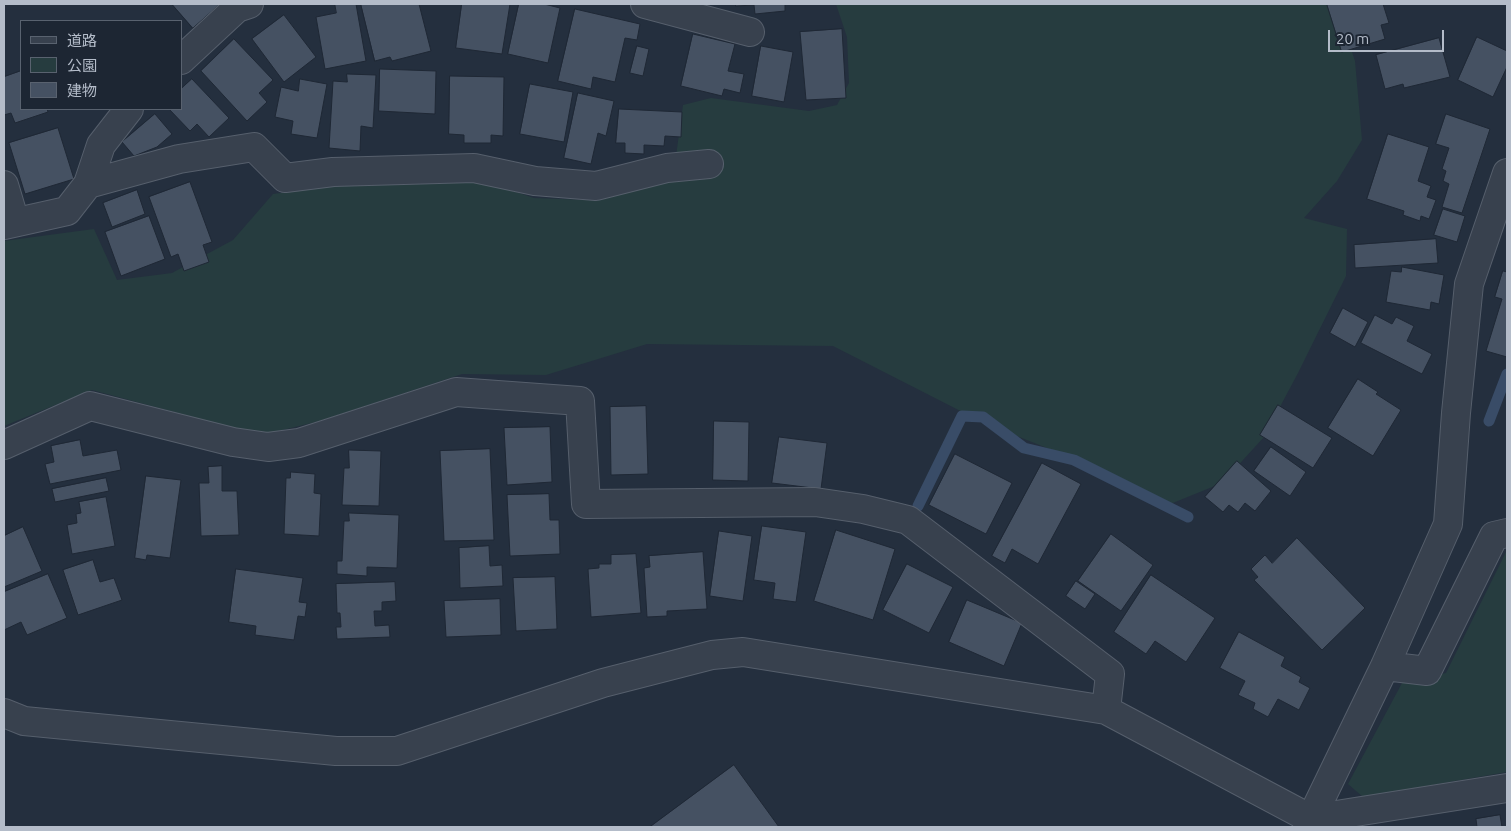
<!DOCTYPE html>
<html>
<head>
<meta charset="utf-8">
<style>
  body { margin:0 }
  #map { position:relative; width:1511px; height:831px; overflow:hidden; background:#242f3e; font-family:Ubuntu,"Noto Sans JP",sans-serif }
  canvas { display:block }
  .frame { position:absolute; inset:0; border:5px solid #b4bcc9; pointer-events:none }
  .legend { position:absolute; left:20px; top:20px; width:162px; height:90px; box-sizing:border-box; background:#1d2633; border:1px solid #59626f; margin:0; padding:6px 9px; list-style:none; font-size:15px; color:#b4bcc9 }
  .legend li { display:flex; align-items:center; gap:10px; height:25px }
  .legend b { width:25px; border:1px solid #59626f }
  .scale { position:absolute; left:1328px; top:30px; width:116px; height:22px; box-sizing:border-box; border:2px solid #b4bcc9; border-top:0; padding-left:6px; font-size:15px; line-height:18px; white-space:nowrap; color:#b4bcc9; -webkit-text-stroke:4px #1d2633; paint-order:stroke }
</style>
</head>
<body>
<div id="map">
<canvas width="1511" height="831"></canvas>
<div class="frame"></div>
<ul class="legend">
<li><b style="height:6px;background:#38414e"></b>道路</li>
<li><b style="height:14px;background:#263c3f"></b>公園</li>
<li><b style="height:14px;background:#455162"></b>建物</li>
</ul>
<div class="scale">20 m</div>
</div>
<script>
const c = document.querySelector('canvas').getContext('2d');
c.lineJoin = 'round';
function fill(path, color) { c.fillStyle = color; c.fill(path, 'evenodd'); }
function trace(path, color, width, dash) { c.strokeStyle = color; c.lineWidth = width; c.lineCap = dash ? 'butt' : 'round'; c.setLineDash(dash || []); c.stroke(path); }
fill(new Path2D(`
  M836 4H1336L1355 61 1362 140 1337 181 1304 218 1347 229 1346 276 1298 373 1264 437 1222 483 1163 507 1100 469 984 423 833 346 647 344 546 375 462 374 320 421 270 433 241 430 92 390 4 426V241L94 229 117 280 172 273 233 240 273 194 329 186 477 179 534 198 590 200 676 156 683 105 711 98 809 111 837 105 849 83 847 37Z
  M1507 550V772L1363 797 1348 784 1402 683 1446 673Z`), '#263c3f');
trace(new Path2D(`
  M1489 421 1507 374
  M918 506 962 416 983 417 1024 448 1074 460 1188 517`), '#394c67', 11);
const building = new Path2D(`
  M172 4H220L193 28Z
  M335 4H356L366 61 325 69 316 17 336 13Z
  M361 4H419L431 51 392 61 390 57 375 61Z
  M462 4H510L502 54 456 48Z
  M519 4H544L560 8 548 63 508 54Z
  M736 4H785V11L755 14 754 5 736 6Z
  M1327 4H1383L1389 23 1381 25 1385 39 1342 52Z
  M575 9 640 24 637 40 625 38 615 82 593 77 591 89 558 81Z
  M284 15 316 57 284 82 252 39Z
  M842 29 846 98 806 100 800 32Z
  M693 34 735 44 728 71 744 74 740 93 724 89 722 96 681 86Z
  M1477 37 1507 51V67L1493 97 1458 80Z
  M1439 38 1450 77 1404 88 1403 84 1385 89 1376 55Z
  M234 39 273 80 259 93 267 102 247 121 201 71Z
  M637 46 649 49 643 76 630 73Z
  M761 46 793 52 784 102 752 96Z
  M380 69 436 71 435 114 379 111Z
  M21 71V109H47L48 112 15 123 11 113 4 115V77Z
  M347 74 376 75 373 128 361 126 360 151 329 148 333 81 347 82Z
  M450 76 504 77 503 136 491 135V143H464V135L449 134Z
  M192 79 229 118 209 137 197 124 190 131 169 109H181V89Z
  M300 79 327 84 317 138 291 134 293 121 275 117 281 87 298 91Z
  M530 84 573 92 564 142 520 134Z
  M578 93 614 101 606 136 598 133 591 164 564 158Z
  M619 109 682 112 681 137 665 136 664 146 644 145V154L625 153V143H616Z
  M155 114 172 134 157 147 134 156 122 142Z
  M1446 114 1490 129 1462 213 1442 207 1449 184 1443 181 1446 171 1442 169 1449 148 1436 144Z
  M58 128 74 179 25 194 9 143Z
  M1388 134 1429 147 1418 181 1431 186 1427 197 1436 200 1429 219 1421 216 1420 221 1403 215 1404 211 1367 199Z
  M190 182 212 242 203 245 209 262 184 271 178 254 171 257 149 197Z
  M137 190 145 214 112 227 103 203Z
  M1443 209 1465 216 1457 242 1434 235Z
  M149 216 165 259 121 276 105 232Z
  M1436 239 1438 263 1355 268 1354 245Z
  M1402 267 1444 275 1439 304 1431 302 1430 310 1386 302 1391 271 1401 272Z
  M1503 271 1507 272V357L1486 351 1502 299 1495 297Z
  M1343 308 1368 322 1355 347 1330 333Z
  M1375 315 1392 324 1396 317 1414 326 1407 341 1432 354 1422 374 1361 343Z
  M1358 379 1378 392 1376 394 1401 410 1373 456 1328 428Z
  M1278 405 1332 438 1313 468 1260 435Z
  M646 406 648 474 611 475 610 407Z
  M714 421 749 422 748 481 713 480Z
  M550 427 552 482 507 485 504 428Z
  M779 437 827 443 821 489 772 483Z
  M80 440 83 456 117 450 121 470 50 484 45 464 54 462 51 446Z
  M1271 447 1306 472 1290 496 1254 471Z
  M490 449 494 540 444 541 440 451Z
  M349 450 381 451 379 506 342 505 344 468H349Z
  M955 454 1012 483 986 534 929 505Z
  M1237 461 1271 491 1255 511 1245 503 1238 512 1229 505 1223 512 1205 497Z
  M1042 463 1081 484 1038 564 1012 549 1005 563 992 556Z
  M222 466V491H237L239 535 201 536 199 483H209L208 467Z
  M291 472 315 474 314 493 321 494 319 536 284 534 286 478H290Z
  M146 476 181 480 170 558 147 555 146 560 135 558Z
  M106 478 109 491 55 502 52 489Z
  M549 494 550 520H559L560 554 510 556 507 495Z
  M106 497 115 546 72 554 67 525 77 523 76 514 81 513 79 502Z
  M349 513 399 515 397 568 367 567V576L337 574V561H342L344 521H349Z
  M762 526 806 532 796 602 773 599 775 583 754 580Z
  M23 527 42 571 4 587V536Z
  M836 530 895 549 873 620 814 601Z
  M719 531 752 536 743 601 710 596Z
  M1111 534 1153 565 1121 611 1078 581Z
  M1297 538 1365 608 1322 650 1254 580 1258 577 1251 569 1265 555 1272 563Z
  M489 546 490 566 502 565 503 586 460 588 459 548Z
  M703 552 707 609 667 611V616L647 617 644 568 650 567 649 556Z
  M636 554 641 613 591 617 588 569 599 568V564H611V555Z
  M93 560 100 582 114 578 122 600 78 615 63 570Z
  M907 564 953 587 929 633 883 610Z
  M236 569 303 578 299 602 307 603 305 617 298 616 294 640 255 635 256 626 229 622Z
  M48 574 67 618 27 635 21 622 4 630V592Z
  M1151 575 1215 618 1186 662 1155 641 1146 654 1114 632Z
  M555 577 557 629 516 631 513 578Z
  M1076 581 1095 594 1085 609 1066 596Z
  M395 582 396 601 382 602V611H374L375 626 389 625 390 637 337 639 336 627H341L340 613H337L336 584Z
  M500 599 501 635 446 637 444 601Z
  M967 600 1022 623 1004 666 949 642Z
  M1239 632 1285 657 1281 666 1301 677 1299 682 1310 688 1299 710 1278 699 1268 717 1253 709 1255 703 1238 695 1245 681 1220 668Z
  M734 765 779 827H650Z
  M1500 815 1502 827H1507H1477L1476 819Z`);
fill(building, '#455162');
trace(building, '#1f2835', 1);
const minor = new Path2D(`
  M645 4 750 32
  M181 60 237 8 249 4
  M88 184 179 159 254 147 285 178 333 172 474 168 535 181 596 186 667 168 709 164
  M4 185 15 222
  M4 225 67 211 88 184 101 145 129 109
  M4 445 90 406 233 442 268 447 299 443 456 392 580 401 586 504 815 502 863 509 908 520 1110 674 1106 710
  M1385 666 1427 671 1494 536 1507 533
  M4 713 24 721 336 751H397L603 683 712 655 743 652 1106 710 1311 819 1507 788
  M1307 827 1385 666 1448 524 1456 413 1469 284 1507 173`);
trace(minor, '#565f6c', 30);
trace(minor, '#38414e', 28);
</script>
</body>
</html>
